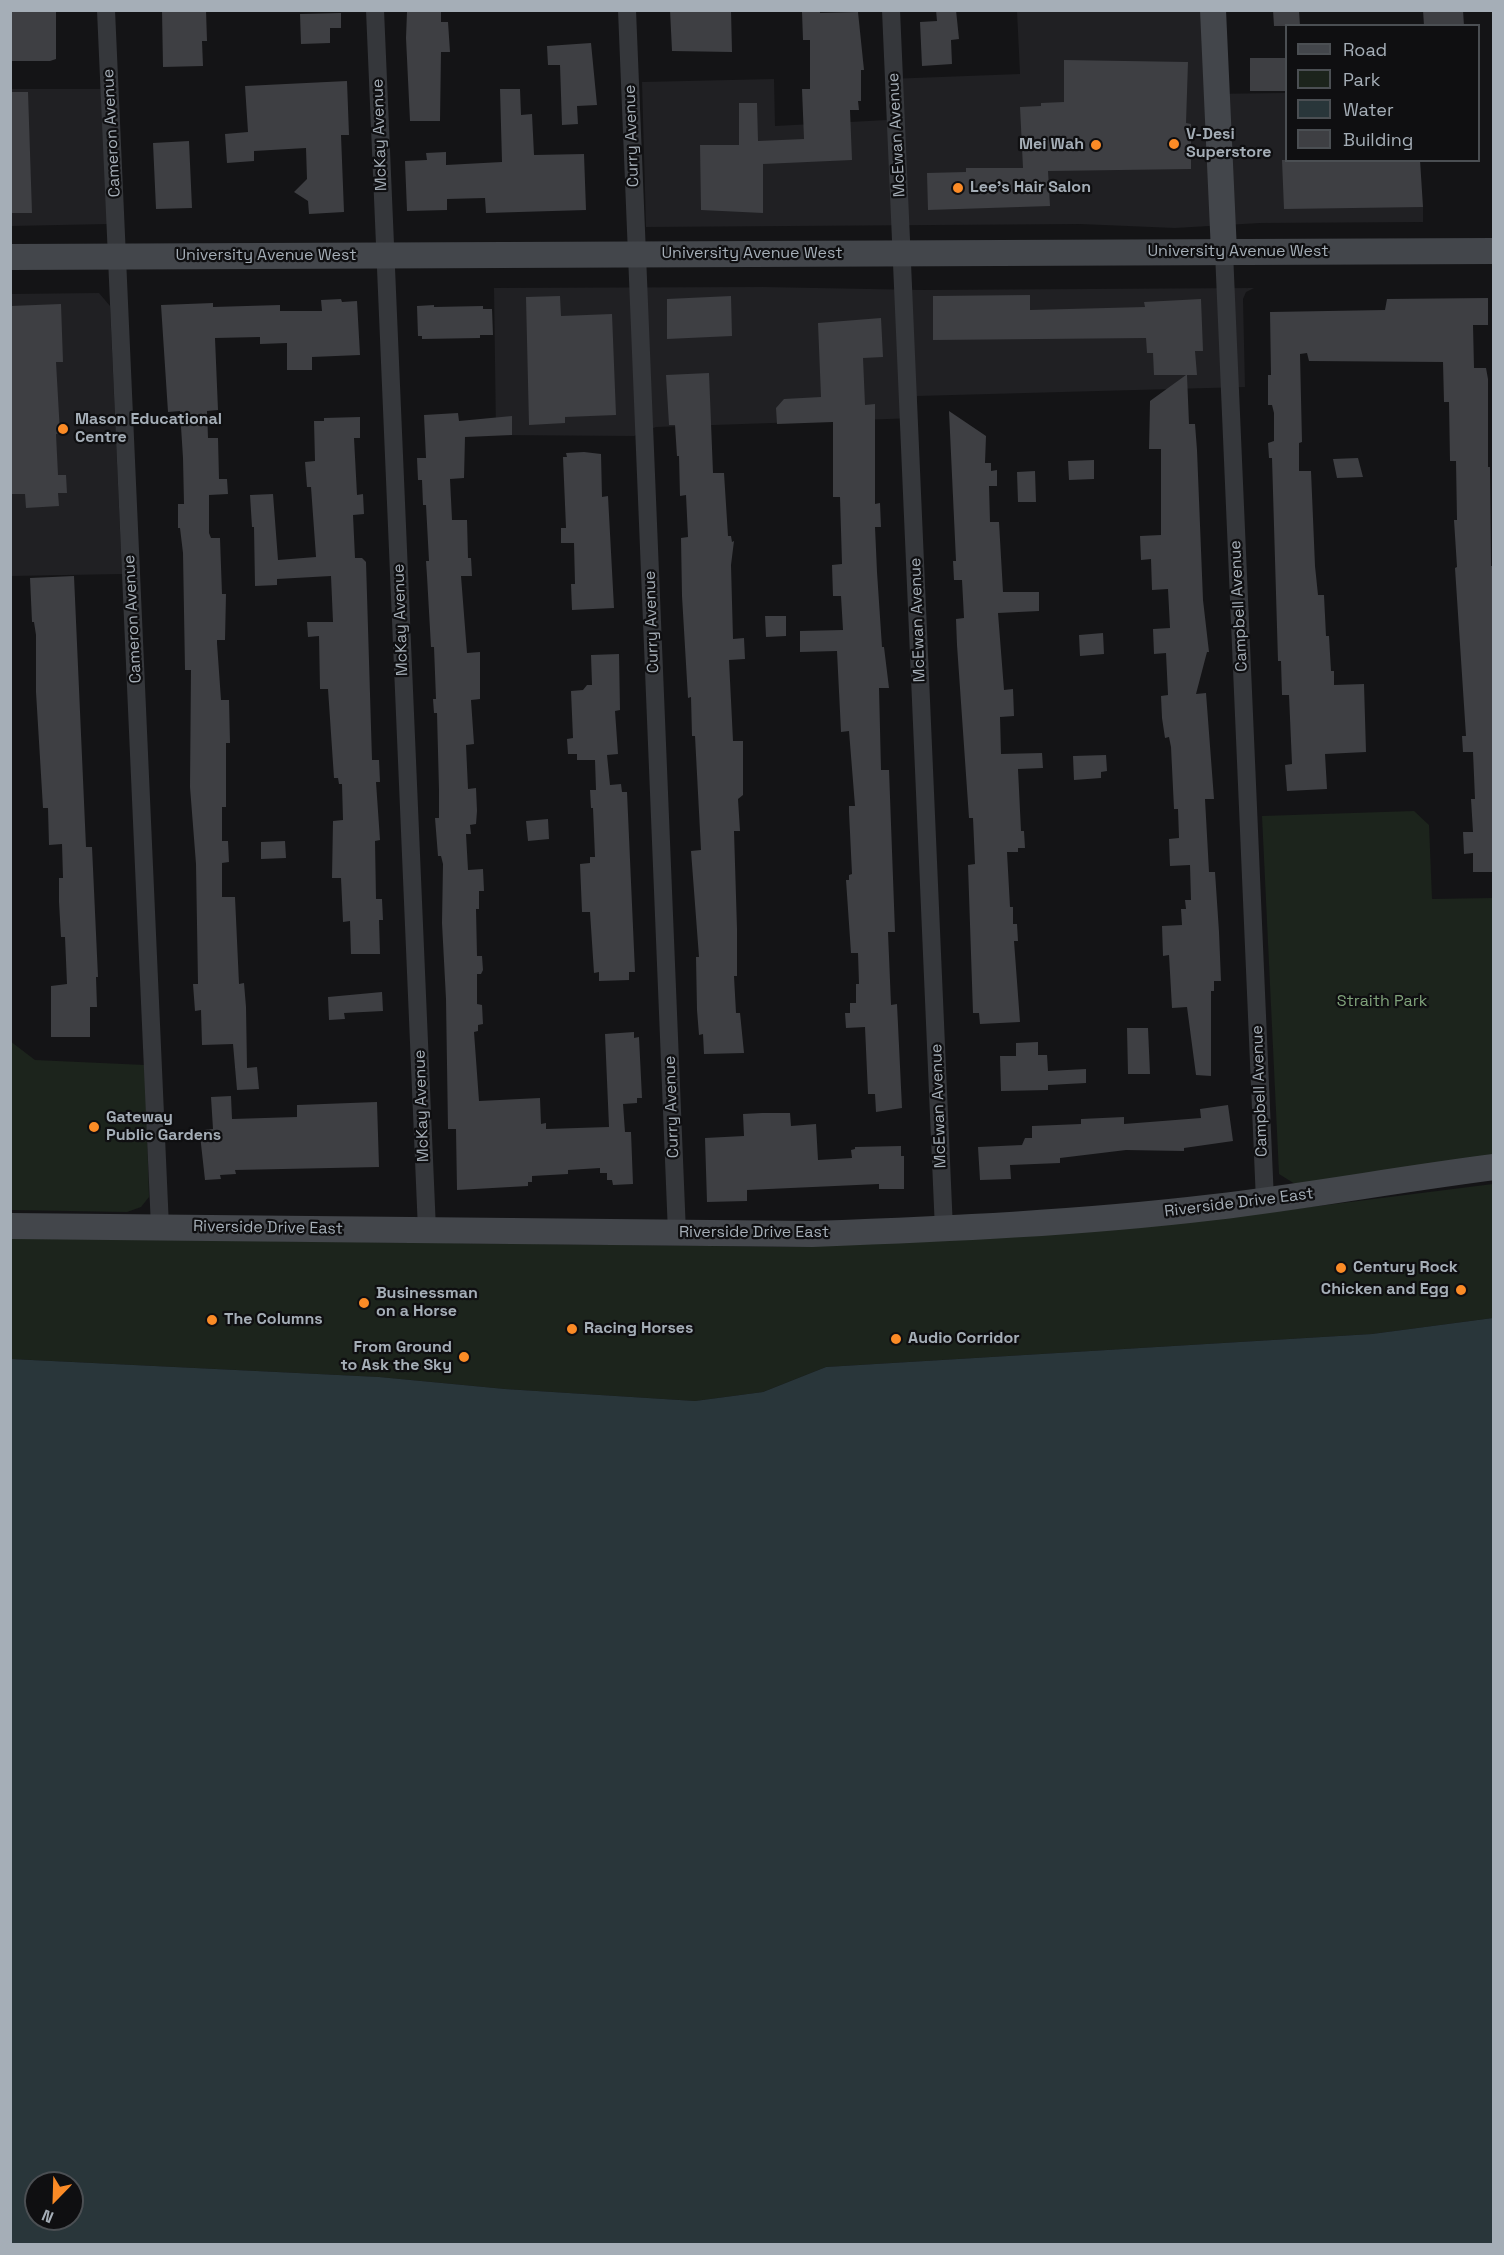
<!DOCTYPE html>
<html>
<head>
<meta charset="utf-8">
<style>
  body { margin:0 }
  #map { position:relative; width:1504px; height:2255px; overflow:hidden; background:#141416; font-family:"Space Grotesk",sans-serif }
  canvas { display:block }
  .frame { position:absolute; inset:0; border:12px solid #a5aeb7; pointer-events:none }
  .legend { position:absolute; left:1285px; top:24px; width:195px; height:138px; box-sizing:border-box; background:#0f0f11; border:2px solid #4b4f53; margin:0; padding:8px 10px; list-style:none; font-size:18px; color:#a5aeb7 }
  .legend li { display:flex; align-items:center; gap:12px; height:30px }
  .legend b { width:30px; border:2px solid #4b4f53 }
  .north { position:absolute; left:24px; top:2171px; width:60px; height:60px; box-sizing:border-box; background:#0f0f11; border:2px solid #4b4f53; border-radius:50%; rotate:203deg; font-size:16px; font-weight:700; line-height:24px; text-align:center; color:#a5aeb7 }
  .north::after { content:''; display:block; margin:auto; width:21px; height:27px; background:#fb8b26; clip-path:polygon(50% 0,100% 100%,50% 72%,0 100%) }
</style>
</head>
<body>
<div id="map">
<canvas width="1504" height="2255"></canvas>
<div class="frame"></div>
<ul class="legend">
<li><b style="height:8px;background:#43464b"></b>Road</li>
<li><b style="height:16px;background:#1c241c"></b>Park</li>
<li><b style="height:16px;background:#29363a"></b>Water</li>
<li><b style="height:16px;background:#3e3f43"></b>Building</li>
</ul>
<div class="north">N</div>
</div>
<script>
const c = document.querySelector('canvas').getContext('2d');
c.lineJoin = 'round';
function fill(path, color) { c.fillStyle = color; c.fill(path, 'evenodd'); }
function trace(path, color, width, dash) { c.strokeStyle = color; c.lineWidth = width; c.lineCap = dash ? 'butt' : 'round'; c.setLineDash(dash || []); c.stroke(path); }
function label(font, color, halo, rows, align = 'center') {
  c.font = font + ' "Space Grotesk",sans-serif'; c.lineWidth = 4.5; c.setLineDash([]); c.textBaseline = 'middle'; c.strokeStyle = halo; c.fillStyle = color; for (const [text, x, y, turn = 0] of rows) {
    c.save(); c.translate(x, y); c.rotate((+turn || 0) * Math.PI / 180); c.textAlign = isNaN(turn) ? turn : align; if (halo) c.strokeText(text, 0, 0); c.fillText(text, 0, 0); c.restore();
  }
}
fill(new Path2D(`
  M1017 11H1204L1206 94 1286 93V160L1423 207V222L1260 223 1175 228 1080 224 646 227 642 82 774 79 775 126 887 120 888 79 1020 74Z
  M10 89H101L109 224 11 226Z
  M763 287 922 290 1254 288 1246 292 1243 299 1245 387 917 396V418L656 427 634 436 496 435 494 288Z
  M99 293 110 306 122 574 11 576 10 294Z`), '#202023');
fill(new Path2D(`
  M1414 811 1429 825 1432 899 1493 898V1159L1295 1184 1279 1174 1262 816Z
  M10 1041 35 1060 145 1065 149 1197 141 1207 127 1212 11 1210Z
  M1493 1184V1318L1372 1334 826 1367 763 1392 695 1401 505 1389 379 1377 11 1359 10 1238 796 1247 1239 1216Z`), '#1c241c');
fill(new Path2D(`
  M1493 1318V2244H11V1359L379 1377 505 1389 695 1401 763 1392 826 1367 1372 1334ZM36 2183H72V2219H36Z`), '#29363a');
fill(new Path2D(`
  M56 10V59L50 61H10V11Z
  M162 10H206L207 41H202L203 66 163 67Z
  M413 10H441V22H448L450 52H441L440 121H410L406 38 407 12Z
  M670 10H731L732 52 672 51Z
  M936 10H956L959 39 951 40 952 64 922 66 920 22 937 21Z
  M1273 10H1299L1300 26H1274Z
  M1423 10H1463L1464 26H1424Z
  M820 11V13L858 12 864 70H861V101H858L859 110H850L852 160 763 164V213L701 210 700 145H739V103H757L758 141 804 139 802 89H810V40H803L802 12Z
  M341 13V28H330V43L301 44 300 14Z
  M591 43 597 105 577 106 578 124 562 125 560 65H548L547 46Z
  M1250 58H1287V91H1250Z
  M1064 60 1188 62 1186 123 1191 124V169L1048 171 1050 206 928 210 927 173 966 172V168H1023L1020 107 1041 106V103L1064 102Z
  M347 81 349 135H341L344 212 309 214 308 201 294 192 307 179 306 148 254 151V161L227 163 225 134 248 132 245 86Z
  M500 89H520L521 115 532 114 534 155 584 154 586 210 486 213 485 198 447 199V210L407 211 405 161 427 160 426 153 446 152V165L502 162Z
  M10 92H28L32 213H10Z
  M189 141 192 208 156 209 153 143Z
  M1282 160H1420L1423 207 1284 209Z
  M1030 295V310L1145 307 1144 302 1201 299 1203 351H1195L1197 375H1187L1189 424H1195L1197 450 1203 600 1209 652H1207L1196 694 1206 693 1214 799H1205L1209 872H1215L1219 932 1221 981H1214V991H1211V1076L1196 1075 1187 1007 1172 1008 1169 955 1163 956 1162 926 1182 925 1181 909H1186L1185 900H1191L1190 865 1170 866 1169 839 1179 838 1178 809H1174L1171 747 1169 737 1165 738 1162 718 1161 696 1168 695 1166 653 1154 654 1153 629 1170 628 1168 589 1152 590 1151 559 1141 560 1140 536 1161 535V449H1149L1150 401 1186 375H1154L1153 353H1147L1146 338 933 340V296Z
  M560 296 561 316 612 314 616 415 565 417V423L529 425 526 297Z
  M731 296 732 336 667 339V299Z
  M1488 298V325H1473L1474 368H1486L1488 379V467H1490L1491 566H1494V872H1473V853L1464 854 1463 832H1473L1471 799H1475L1473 752H1463L1462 736H1466L1455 568 1457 567 1454 520H1457L1456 461H1450L1449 402H1444L1443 362 1309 361 1307 353 1300 354 1302 442 1299 443V471H1311L1315 566 1318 595H1324L1326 636H1329L1331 671H1334V685L1364 684 1366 752 1325 754 1327 789 1287 791 1285 765 1292 764 1289 695H1282L1281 661H1278L1272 458H1269L1268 443 1274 441V413L1272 405H1268V375H1271L1270 312 1385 310 1387 299Z
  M341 299 342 302 357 301 360 355 312 357V370H287V343L260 344V337L215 338 218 410 207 411 208 438H218L219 479H227L228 494 209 495V533L211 538H220L222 594H226L225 640H217V643L221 700H229L230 743H226V807H222V841H228L229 862 222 863V897H235L239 984 244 983 246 1007 247 1068 257 1067 259 1089 237 1090 233 1044 202 1045 201 1010 195 1011 193 984H198L196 864 190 787 191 670H185L183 553 180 528H178V504H184L183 458 180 411 168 412 161 305 213 303V307L280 305V311H322L321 300Z
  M61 304 63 362H56L60 433 56 434 58 475H66L67 493H58L59 506 26 508 25 494H10V306Z
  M434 305V307L483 306V309H492L493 335H480V338L422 339V336H418L417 306Z
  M881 318 883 357 863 358 865 405 875 404V504L880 503 881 527H875L877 572 882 647H884L889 688H879L881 770H889L895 932H888L891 1005 897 1004 902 1108 876 1112 875 1094H868L865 1027 846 1028 845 1013H850V1003H856V984H859L858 953H851L846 880H849V875L852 874 849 812V806H855L849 731 841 732 837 651 800 652V631L843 630 841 596H833L832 565 842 564 840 497H833V422L777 424 776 408 784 399 821 397 818 323Z
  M709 373 713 473H724L728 536H731L732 542 734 541 731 565 733 639 744 638 745 659 729 660 733 741H743V795L738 799 740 831H734L737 929V976H734L736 1013H740L744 1053 704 1054 703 1034 699 1035 697 1010 696 957H699L691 851 701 850 695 736H692L691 697 688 698 682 596 681 538 688 537 686 495 680 496 679 456H677L675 425H669L666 375Z
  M949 411 986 436 985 463H991V471L997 470V486H989L990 522H999L1003 592H1039V611L998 613 1004 690 1013 689 1014 716 1000 717 1001 754 1042 753 1043 768 1018 769 1021 831H1024L1025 848H1018V852H1007L1010 907H1013V924H1017L1018 941H1014L1020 1022 980 1024 979 1013H973L968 865 975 864 973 818H969L957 645 956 619 964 618 962 580H954L953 561H956Z
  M458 413 459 421 512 416V435L465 437 464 478 450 479 452 520H467L468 558H471L472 576H461L467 653 480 652V699L471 700 474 744 466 745 468 789 476 788 477 811 476 824 470 825 471 834H466L468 870 483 869 484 891H479V909H476L477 956H482L483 970 481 974H477V1004L482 1005 483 1024 478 1025V1031L474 1032 479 1101 540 1098 541 1124 546 1123V1129L609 1127 605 1034 634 1032V1038L639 1037 642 1098H637V1103L623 1104 625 1132H631L633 1184 613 1185 612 1180H607V1173H600V1168L568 1170V1174L532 1176V1182H528V1186L457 1190 456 1129H448L446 999 442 923 443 864 441 856H438L435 818H439V790L437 713H434L433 699H436L434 647H431L427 576 426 561H429L426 505H423L422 480H418L417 458H426L424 415Z
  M360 417V438H354L357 495 363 494 364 514 353 515 355 558H362L366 562 372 760H379L380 782H376L380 840 375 841 376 899H382L383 920H379L380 954H351L350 921 343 922 341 878H332L333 821 343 820 342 784H339L338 778H334L328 689H320L319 636 308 637 307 622H333L331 576 277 579V585L255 586 254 527H252L250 495 273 494 278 560 316 557 311 487H307L305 462 315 461 314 421H324V418Z
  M584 452 601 454 602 497 608 496 614 608 572 610 571 584H575L574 543H561V528H566L563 457H567L566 453Z
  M1358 458 1363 477 1337 478 1333 459Z
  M1094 460V479L1069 480 1068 461Z
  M1035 471 1036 502H1018L1017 472Z
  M74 576 86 847H92L98 977H96L97 1007H90V1037H51V986L67 984 65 937H61L59 902V878H63L62 844 49 845 48 808H43L36 692V635L34 622H32L30 578Z
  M765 616H786V636L766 637Z
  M1103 633 1104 654 1080 656 1079 635Z
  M619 654 620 710 615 711 618 754 607 755 610 785 621 784 622 792H627L635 972H629V980L599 981V972L594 973 590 912H582L580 864 590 863V857H595L593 808H591L590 790H596L595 760H577V754H568L567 739 573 738 571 691 583 690 587 685H592L591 655Z
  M1106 755 1107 771 1101 772V778L1074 780 1073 756Z
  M548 819 549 839 528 841 526 821Z
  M285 841 286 858 261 859V842Z
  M382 992 383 1011 344 1013 345 1019 329 1020 328 997Z
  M1127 1028H1148L1150 1074H1128Z
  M1038 1042V1055H1047L1048 1071 1086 1069V1083L1048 1085V1090L1001 1091 1000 1056H1016V1043Z
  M231 1096 232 1119 297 1117V1105L377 1102 379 1167 235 1170 236 1174 220 1175 221 1179 205 1180 200 1135H203V1130L213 1129 211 1097Z
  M1228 1105 1233 1141 1184 1148V1151L1126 1150 1060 1158V1163L1010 1165 1011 1179 980 1180 978 1147 1022 1145 1025 1138H1032V1126L1081 1124V1119L1124 1117V1124L1201 1118 1200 1109Z
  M762 1113H790L791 1126 816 1124 818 1160 852 1158 851 1150 855 1149V1147L901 1146V1156H904V1189H879V1184L747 1190V1201L707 1202 705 1138 744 1136 743 1114Z`), '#3e3f43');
trace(new Path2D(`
  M106 10 160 1227
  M375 10 427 1230
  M627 10 677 1233
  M891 10 944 1230
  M1224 252 1265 1201`), '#35373b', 18);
trace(new Path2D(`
  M1213 10 1224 252
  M10 257 1494 251
  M10 1226 812 1234C947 1229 1081 1223 1215 1207 1308 1196 1400 1179 1494 1167`), '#43464b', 26);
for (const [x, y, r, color] of [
  [1174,144,6,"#fb8b26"],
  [1096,145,6,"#fb8b26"],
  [958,188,6,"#fb8b26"],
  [63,429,6,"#fb8b26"],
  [94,1127,6,"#fb8b26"],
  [1341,1268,6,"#fb8b26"],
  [1461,1290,6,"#fb8b26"],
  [364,1303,6,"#fb8b26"],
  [212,1320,6,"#fb8b26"],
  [572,1329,6,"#fb8b26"],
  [896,1339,6,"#fb8b26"],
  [464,1357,6,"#fb8b26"]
]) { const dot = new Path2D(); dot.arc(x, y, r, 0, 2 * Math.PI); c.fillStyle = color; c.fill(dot); trace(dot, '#0f0f11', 2); }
label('16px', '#a5aeb7', '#0f0f11', [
  ["Cameron Avenue",112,133,-93],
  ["McKay Avenue",380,135,-92],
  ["McEwan Avenue",897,135,-93],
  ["Curry Avenue",632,136,-92],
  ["University Avenue West",1238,252],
  ["University Avenue West",752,254],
  ["University Avenue West",266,256],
  ["Campbell Avenue",1239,606,-93],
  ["Cameron Avenue",133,619,-93],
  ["McKay Avenue",401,620,-92],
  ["McEwan Avenue",918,620,-92],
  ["Curry Avenue",652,622,-92],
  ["Campbell Avenue",1260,1091,-92],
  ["McKay Avenue",422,1106,-92],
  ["McEwan Avenue",939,1106,-92],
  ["Curry Avenue",672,1107,-92],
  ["Riverside Drive East",1239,1203,-7],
  ["Riverside Drive East",268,1228,1],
  ["Riverside Drive East",754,1233]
]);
label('bold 16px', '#a5aeb7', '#0f0f11', [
  ["V-Desi",1186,135],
  ["Superstore",1186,153],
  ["Mei Wah",1084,145,"right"],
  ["Lee's Hair Salon",970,188],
  ["Mason Educational",75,420],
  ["Centre",75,438],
  ["Gateway",106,1118],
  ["Public Gardens",106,1136],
  ["Century Rock",1353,1268],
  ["Chicken and Egg",1449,1290,"right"],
  ["Businessman",376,1294],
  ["on a Horse",376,1312],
  ["The Columns",224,1320],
  ["Racing Horses",584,1329],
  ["Audio Corridor",908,1339],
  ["From Ground",452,1348,"right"],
  ["to Ask the Sky",452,1366,"right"]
], 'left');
label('16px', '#80a37b', '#0f0f11', [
  ["Straith Park",1382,1002]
]);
</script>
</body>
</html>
